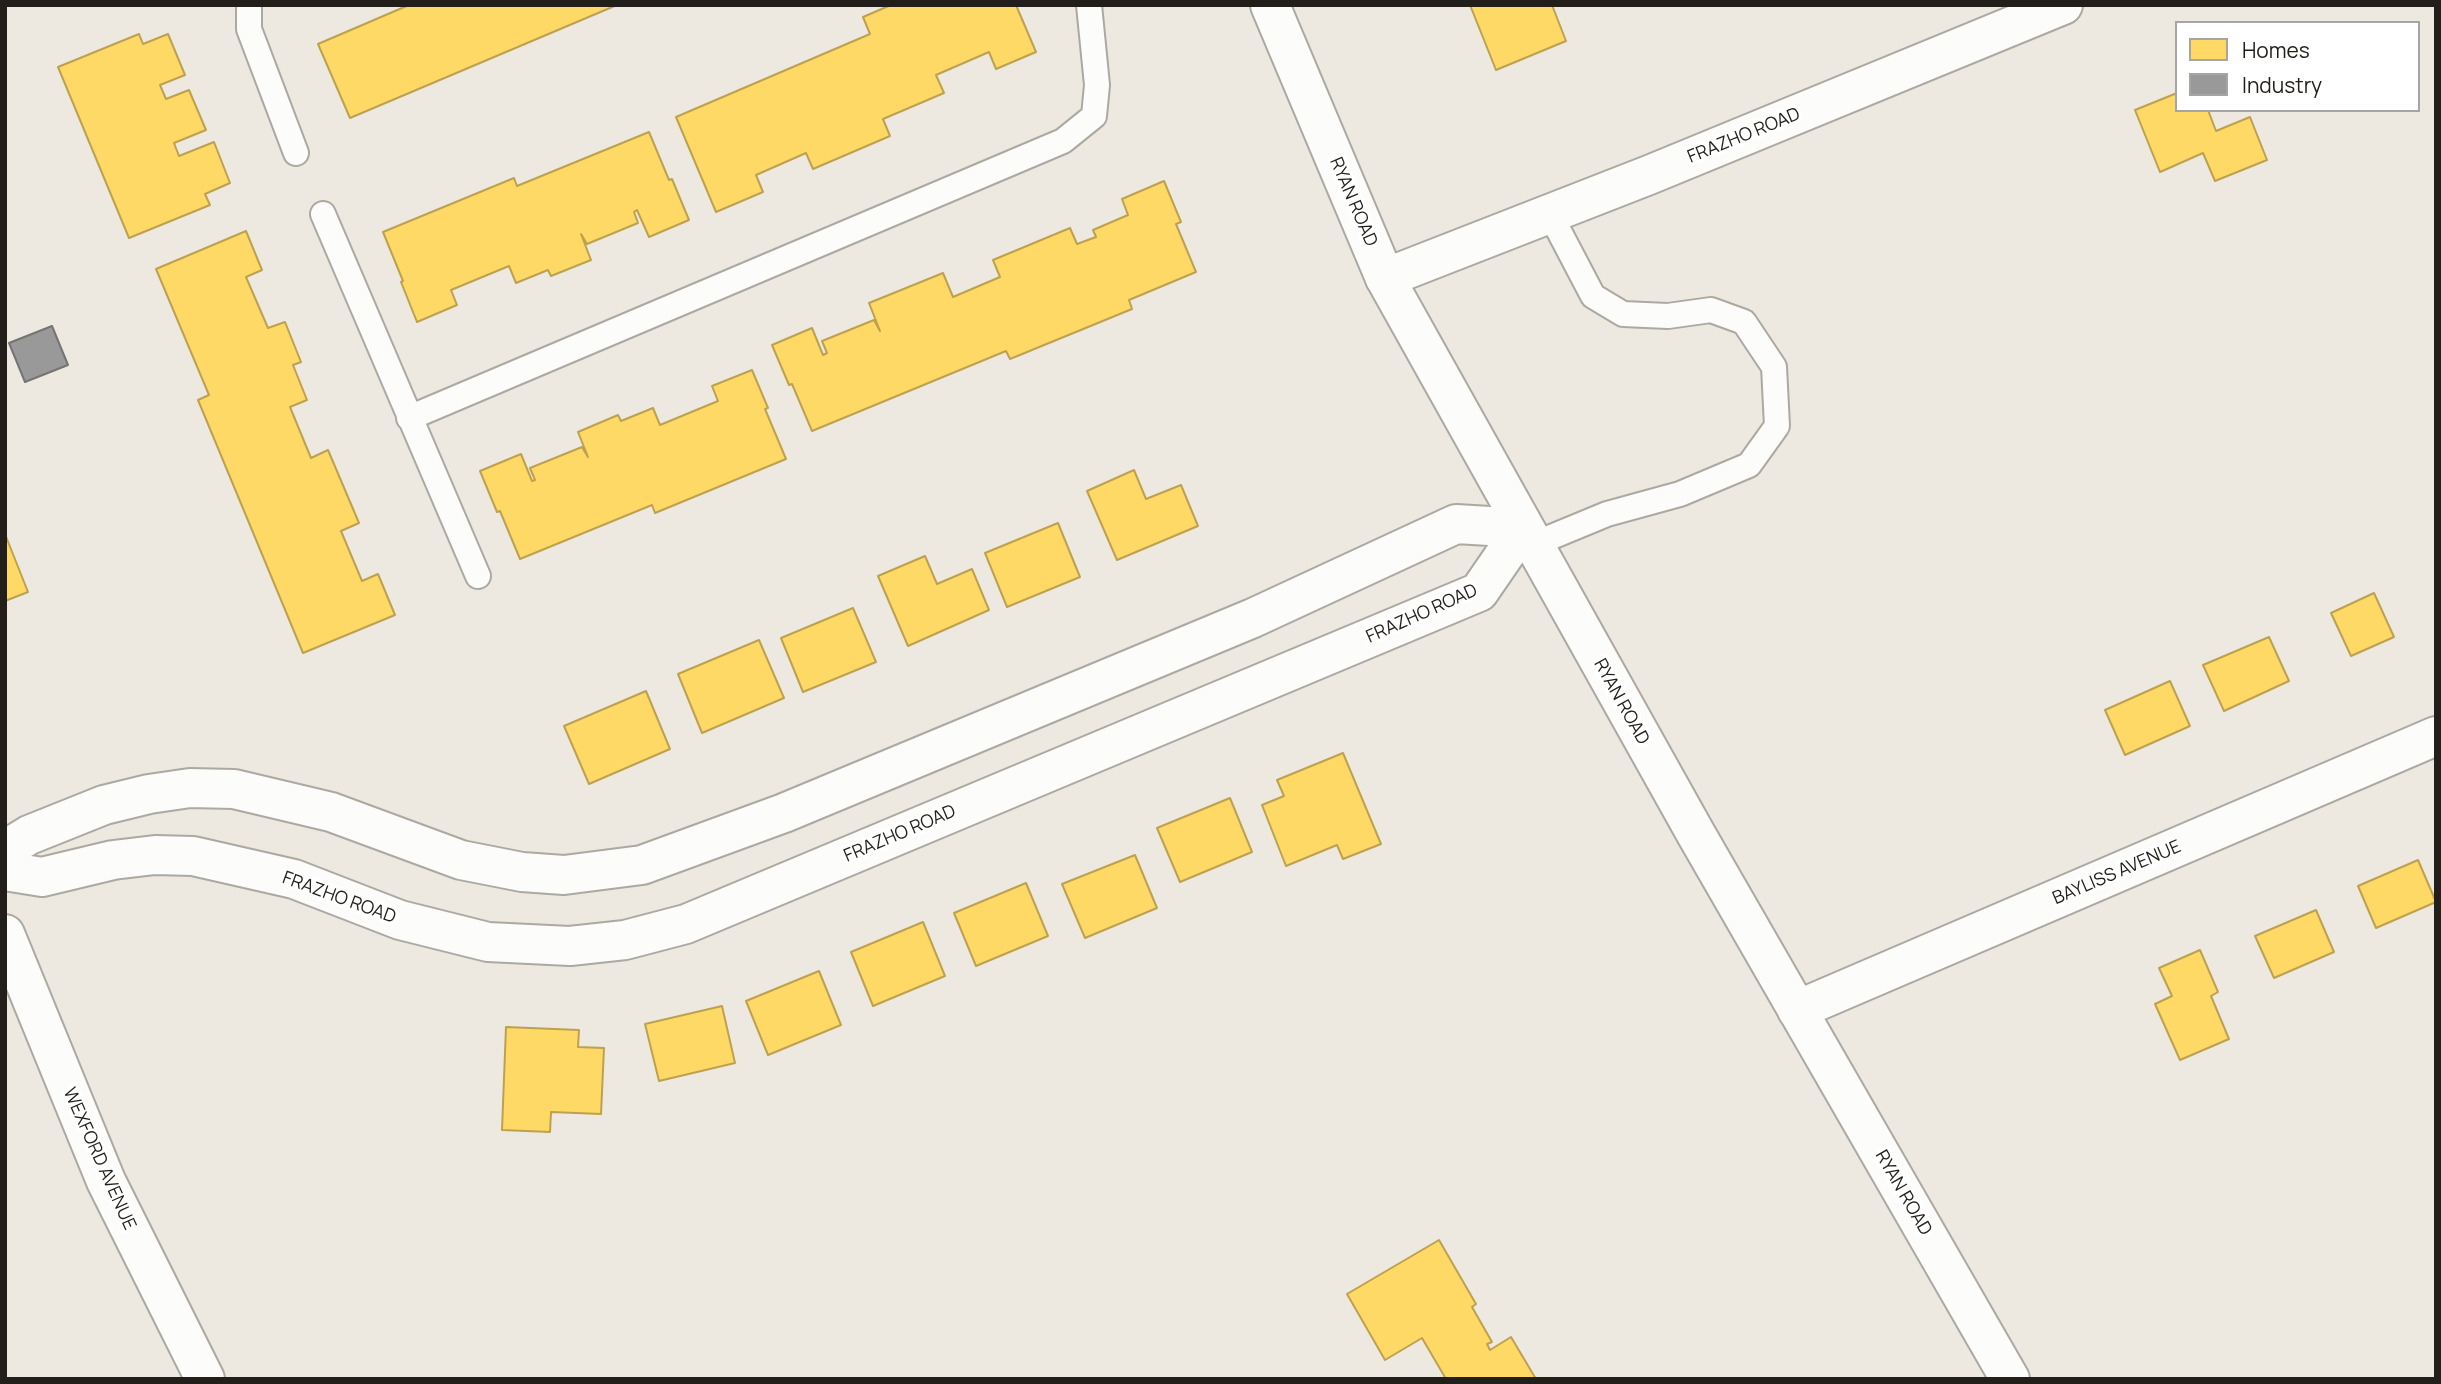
<!DOCTYPE html>
<html>
<head>
<meta charset="utf-8">
<style>
  body { margin:0 }
  #map { position:relative; width:2441px; height:1384px; overflow:hidden; background:#ede9e1; font-family:Manrope,sans-serif }
  canvas { display:block }
  .frame { position:absolute; inset:0; border:7px solid #221f1a; pointer-events:none }
  .legend { position:absolute; left:2175px; top:21px; width:245px; height:91px; box-sizing:border-box; background:#fff; border:2px solid #a7a5a3; margin:0; padding:9px 12px; list-style:none; font-size:21px; color:#221f1a }
  .legend li { display:flex; align-items:center; gap:14px; height:35px }
  .legend b { width:35px; border:2px solid #a7a5a3 }
</style>
</head>
<body>
<div id="map">
<canvas width="2441" height="1384"></canvas>
<div class="frame"></div>
<ul class="legend">
<li><b style="height:19px;background:#ffd966"></b>Homes</li>
<li><b style="height:19px;background:#999"></b>Industry</li>
</ul>
</div>
<script>
const c = document.querySelector('canvas').getContext('2d');
c.lineJoin = 'round';
function fill(path, color) { c.fillStyle = color; c.fill(path, 'evenodd'); }
function trace(path, color, width, dash) { c.strokeStyle = color; c.lineWidth = width; c.lineCap = dash ? 'butt' : 'round'; c.setLineDash(dash || []); c.stroke(path); }
function label(font, color, halo, rows, align = 'center') {
  c.font = font + ' Manrope,sans-serif'; c.lineWidth = 7; c.setLineDash([]); c.textBaseline = 'middle'; c.strokeStyle = halo; c.fillStyle = color; for (const [text, x, y, turn = 0] of rows) {
    c.save(); c.translate(x, y); c.rotate((+turn || 0) * Math.PI / 180); c.textAlign = isNaN(turn) ? turn : align; if (halo) c.strokeText(text, 0, 0); c.fillText(text, 0, 0); c.restore();
  }
}
const homes = new Path2D(`
  M409 5H617L350 118 318 44Z
  M891 5H1016L1036 52 996 69 989 52 936 75 944 93 883 119 890 136 813 169 806 153 756 175 763 192 716 212 676 117 870 34 863 17Z
  M1470 5H1552L1566 41 1496 70Z
  M139 34 143 44 168 34 185 75 160 85 166 99 189 90 206 130 174 143 179 156 214 142 230 183 205 194 210 205 129 238 58 67Z
  M2177 93V110H2208L2216 131 2250 117 2267 160 2215 181 2203 153 2160 172 2135 110Z
  M649 132 669 180 672 179 689 220 649 237 637 210 634 212 638 223 587 244 581 234 591 260 551 276 548 270 516 283 509 266 451 290 457 305 417 322 401 282 403 281 383 232 514 178 517 186Z
  M1164 181 1181 222 1176 224 1196 272 1129 300 1132 309 1010 359 1006 351 812 431 792 384 789 385 772 345 812 328 823 355 827 353 822 341 874 320 880 331 869 303 943 273 953 297 1000 277 993 260 1070 228 1077 244 1096 237 1093 230 1128 215 1122 199Z
  M246 231 262 270 246 277 268 328 285 322 301 362 293 365 307 400 290 407 311 458 328 450 359 523 341 531 362 581 378 574 395 615 303 653 198 400 209 395 156 269Z
  M752 370 768 408 765 409 786 459 655 513 652 505 520 559 500 511 497 512 480 471 521 454 532 481 535 480 530 468 582 447 588 457 578 432 618 415 621 421 653 408 660 425 718 401 712 386Z
  M1134 470 1146 499 1181 485 1198 526 1117 560 1087 491Z
  M1058 523 1080 577 1007 607 985 553Z
  M5 534 28 592 5 601Z
  M925 556 937 584 972 569 989 610 908 646 878 576Z
  M2374 593 2394 637 2351 656 2331 613Z
  M853 608 876 662 803 692 781 638Z
  M2269 637 2289 681 2224 711 2203 665Z
  M759 640 784 698 702 733 678 674Z
  M2170 681 2190 726 2125 755 2105 710Z
  M646 691 670 749 589 784 564 726Z
  M1343 753 1381 844 1343 859 1337 845 1286 866 1262 805 1284 796 1277 780Z
  M1230 798 1252 852 1180 882 1157 828Z
  M1135 855 1157 908 1085 938 1062 884Z
  M2418 860 2436 902 2376 928 2358 886Z
  M1026 883 1048 936 976 966 954 913Z
  M2316 910 2334 952 2274 978 2255 936Z
  M923 922 945 976 873 1006 851 952Z
  M2200 950 2218 992 2211 996 2229 1039 2180 1060 2155 1004 2172 996 2159 968Z
  M819 971 841 1025 768 1055 746 1001Z
  M722 1006 735 1063 659 1081 645 1024Z
  M506 1027 579 1030 578 1047 604 1048 601 1114 551 1112 550 1132 502 1130Z
  M1439 1240 1476 1304 1472 1307 1492 1342 1487 1344 1490 1350 1511 1337 1536 1379H1446L1422 1338 1385 1360 1347 1294Z`);
fill(homes, '#ffd966');
trace(homes, '#bda14f', 2);
const industry = new Path2D(`
  M52 326 68 365 25 382 9 343Z`);
fill(industry, '#999');
trace(industry, '#757473', 2);
const lane = new Path2D(`
  M249 5V29L296 153
  M323 214 478 576
  M409 418 1063 141 1094 116 1097 85 1089 5
  M1532 545 1607 514 1680 494 1749 465 1777 426 1774 367 1744 322 1711 310 1668 316 1623 314 1593 296 1550 214`);
const street = new Path2D(`
  M1385 278 1649 175 2063 5
  M5 850 29 835 104 805 149 794 190 788 234 789 331 812 461 860 522 872 564 875 642 865 784 813 1253 618 1456 524 1523 528
  M5 871 42 877 113 860 155 855 193 856 294 879 400 920 488 942 570 946 625 940 686 924 1479 592 1523 528
  M5 934 106 1181 205 1379
  M1797 1010 2436 736`);
const secondary = new Path2D(`
  M1270 5 1385 278 1696 834 2010 1379`);
trace(lane, '#aca8a2', 28);
trace(street, '#aca8a2', 42);
trace(secondary, '#aca8a2', 42);
trace(lane, '#fcfcfa', 24);
trace(street, '#fcfcfa', 38);
trace(secondary, '#fcfcfa', 38);
label('18px', '#221f1a', '#fff', [
  ["FRAZHO ROAD",1744,136,-22],
  ["RYAN ROAD",1353,202,67],
  ["FRAZHO ROAD",1422,614,-24],
  ["RYAN ROAD",1621,702,61],
  ["FRAZHO ROAD",900,834,-23],
  ["BAYLISS AVENUE",2117,873,-23],
  ["FRAZHO ROAD",339,898,20],
  ["WEXFORD AVENUE",99,1159,66],
  ["RYAN ROAD",1903,1193,60]
]);
</script>
</body>
</html>
